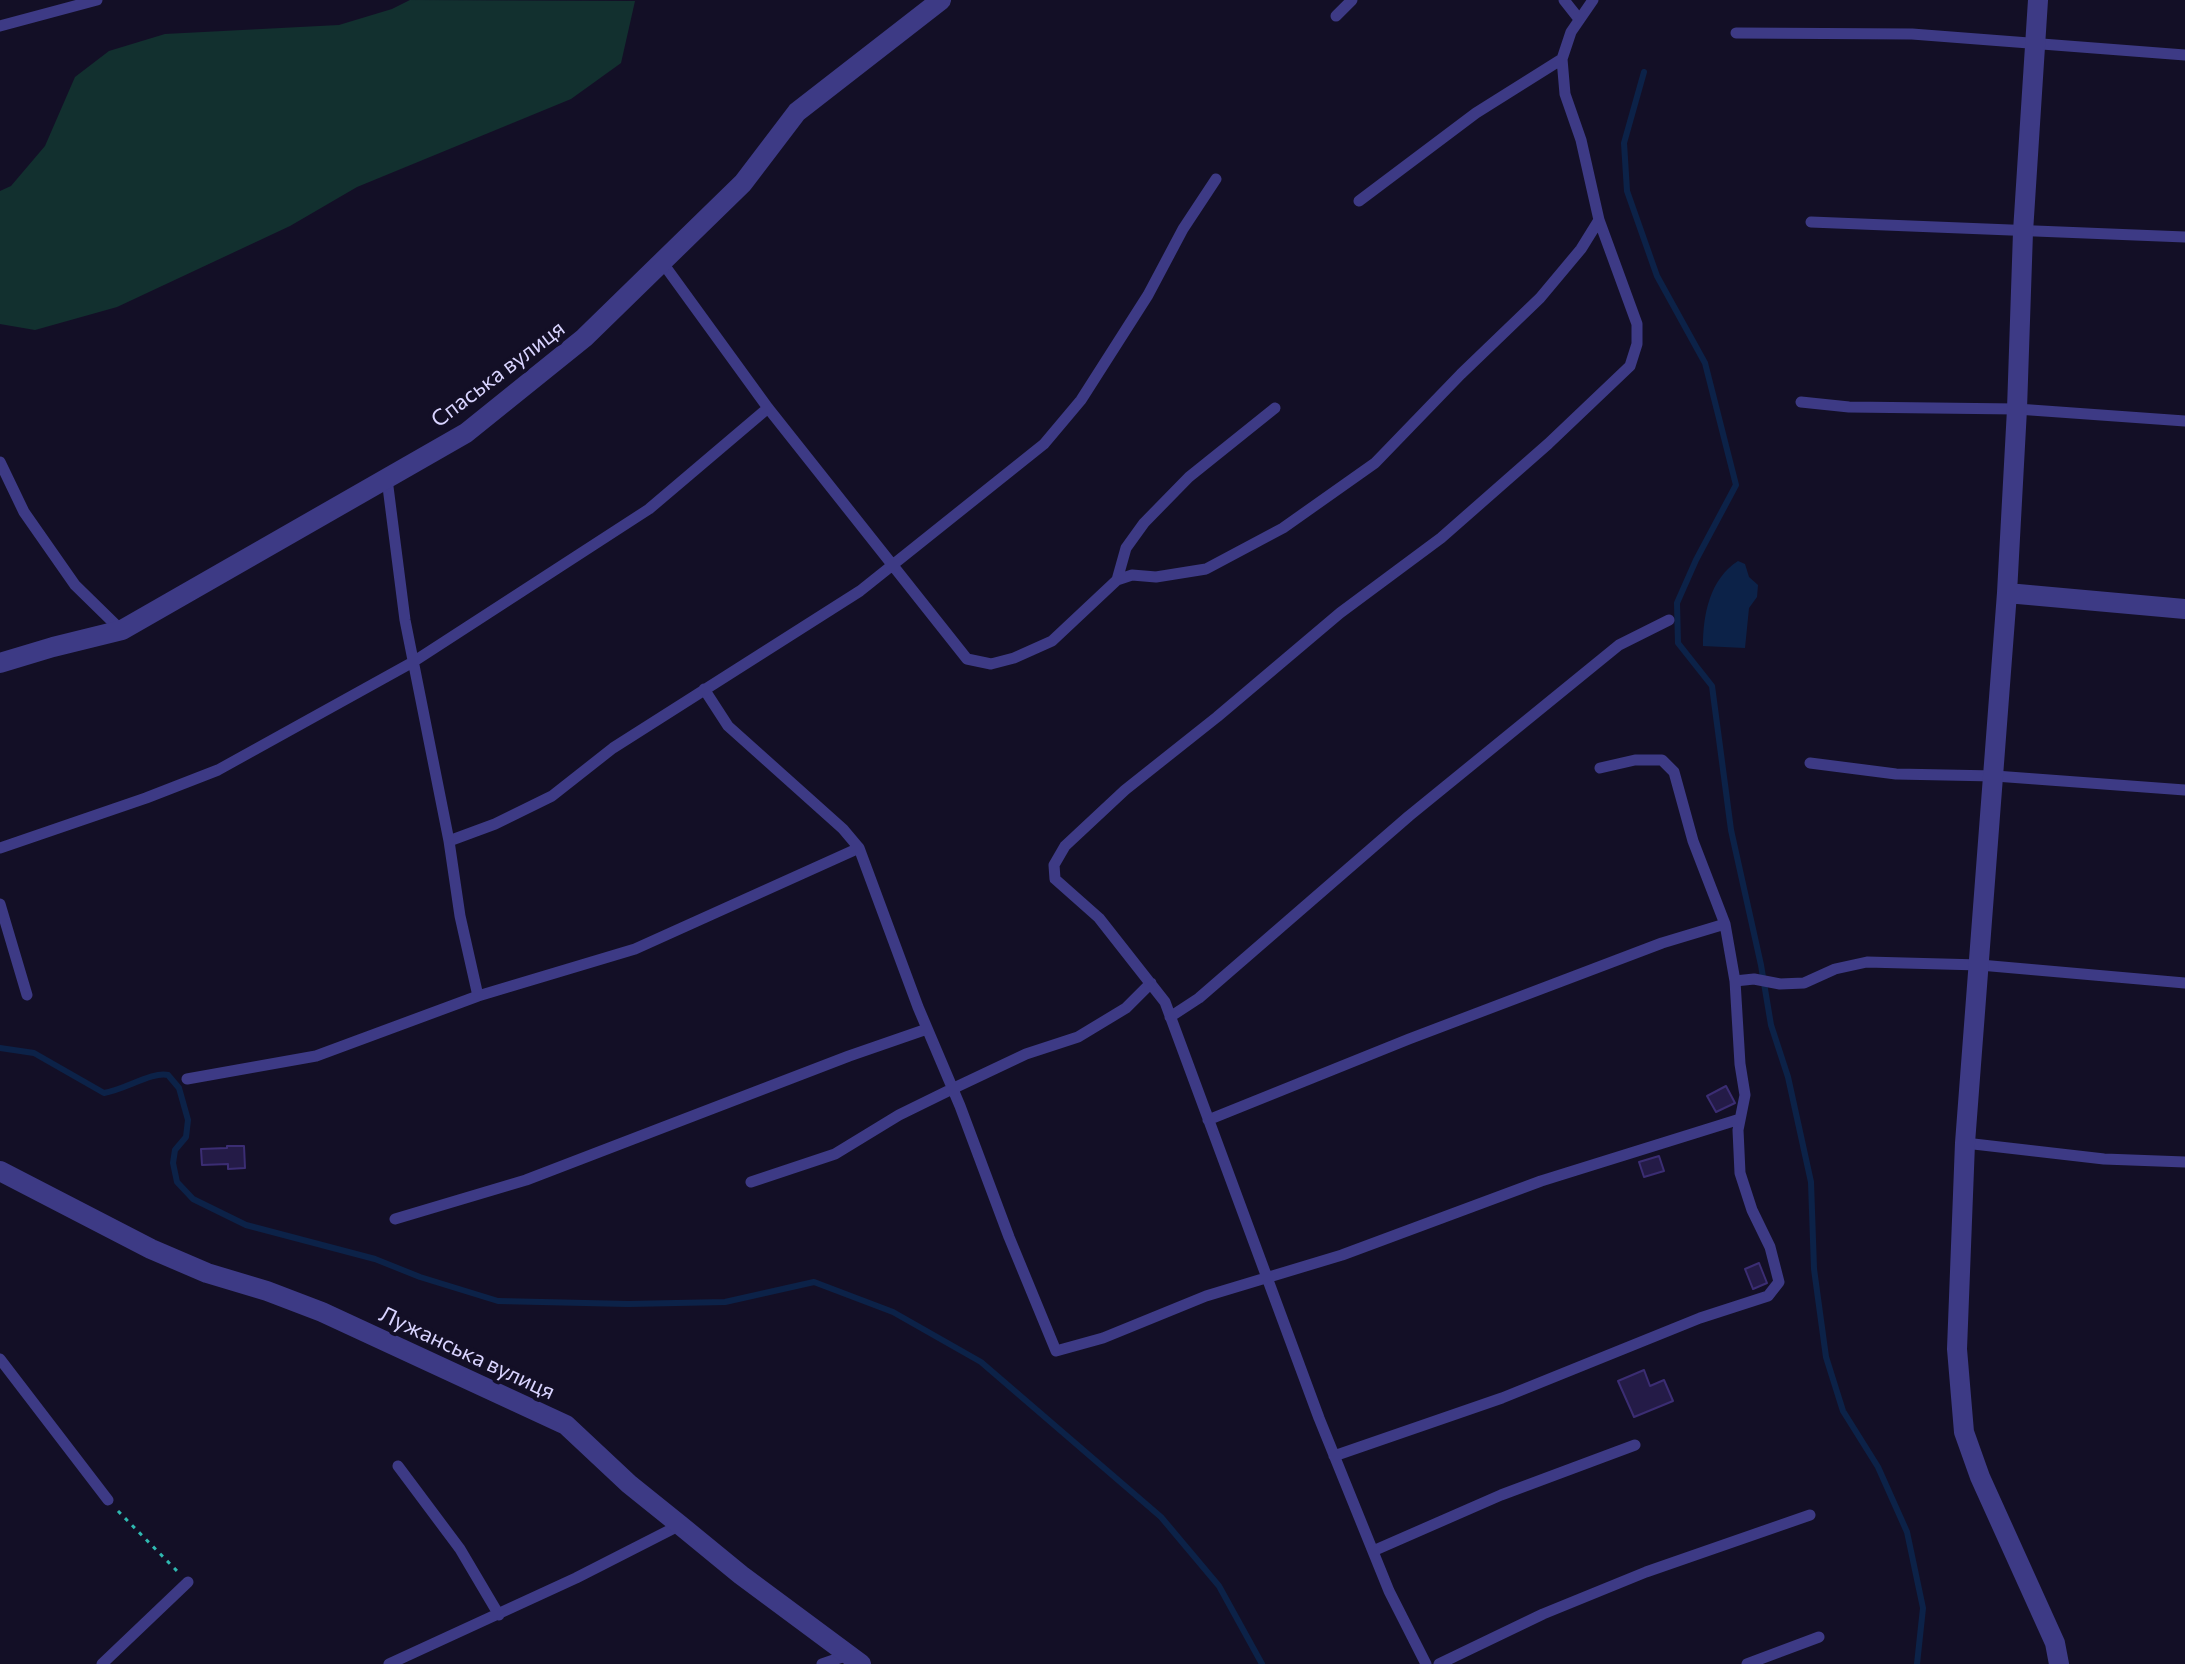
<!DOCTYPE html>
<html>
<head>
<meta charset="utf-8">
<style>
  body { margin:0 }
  canvas { display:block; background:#130f26 }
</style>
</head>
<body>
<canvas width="2185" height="1664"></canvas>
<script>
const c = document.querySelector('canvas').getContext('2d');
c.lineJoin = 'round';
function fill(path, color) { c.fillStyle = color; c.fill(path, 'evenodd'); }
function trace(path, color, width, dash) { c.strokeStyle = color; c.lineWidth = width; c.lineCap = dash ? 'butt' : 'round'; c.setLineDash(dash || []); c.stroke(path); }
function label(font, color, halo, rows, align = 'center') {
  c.font = font + ' Commissioner,sans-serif'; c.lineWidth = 8; c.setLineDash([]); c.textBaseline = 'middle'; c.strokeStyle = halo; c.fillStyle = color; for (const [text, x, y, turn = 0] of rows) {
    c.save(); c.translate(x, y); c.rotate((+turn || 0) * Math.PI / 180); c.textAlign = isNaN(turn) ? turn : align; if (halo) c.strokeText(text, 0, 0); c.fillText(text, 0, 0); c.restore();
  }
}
fill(new Path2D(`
  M410 0 635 1 621 63 571 99 357 187 290 226 117 307 35 330 0 324V191L11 186 45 146 75 77 109 51 165 34 339 25 392 9Z`), '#12302f');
fill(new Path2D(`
  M1738 561 1745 564 1749 577 1758 585 1757 597 1749 608 1745 648 1703 646C1703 614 1710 579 1738 561Z`), '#0c2248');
trace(new Path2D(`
  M1644 72 1624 143 1627 191 1657 276 1705 363 1736 485 1696 560 1677 603 1678 643 1712 686 1731 830 1761 965 1771 1025 1788 1077 1811 1182 1814 1269 1826 1357 1843 1411 1878 1467 1907 1532 1923 1608 1917 1664
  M0 1048 34 1053 104 1093C124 1090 153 1071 168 1075L179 1088 188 1120 186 1137 175 1150 173 1163 177 1182 193 1199 246 1225 375 1259 420 1277 498 1301 628 1304 725 1302 814 1282 893 1312 981 1362 1161 1517 1219 1586 1262 1664`), '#0c2248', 6);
const building = new Path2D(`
  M1726 1086 1735 1103 1716 1112 1707 1096Z
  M227 1146H244L245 1168 228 1169V1164L202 1165 201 1149 227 1148Z
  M1659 1156 1664 1171 1644 1177 1639 1162Z
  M1759 1263 1767 1283 1753 1289 1745 1269Z
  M1644 1370 1650 1386 1664 1380 1673 1401 1634 1417 1618 1381Z`);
fill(building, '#241b47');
trace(building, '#3b2d73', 2);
trace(new Path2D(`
  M118 1511 177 1571`), '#2fb8b0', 3, [4, 6]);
trace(new Path2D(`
  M1564 0 1579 19
  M1336 16 1352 0
  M0 26 97 0
  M1736 33 1912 34 2185 55
  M1359 201 1476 113 1562 59
  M1811 222 2185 237
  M662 262 768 408 967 659 991 664 1014 658 1052 641 1117 580 1132 575 1156 577 1206 569 1283 528 1375 463 1461 374 1540 298 1581 249 1599 220
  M1801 402 1849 407 2017 409 2185 421
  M0 462 24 512 75 585 121 630
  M387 479 405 620 449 841 460 916 478 996
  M1117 580 1126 548 1144 523 1189 477 1275 408
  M704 689 728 726 843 829 859 848 918 1007 960 1106 1009 1237 1056 1351 1103 1338 1206 1296 1342 1255 1541 1181 1740 1119
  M1810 763 1896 774 1995 776 2185 790
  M449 841 495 824 552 796 613 748 860 591 1044 444 1081 400 1148 295 1183 229 1216 179
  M0 848 146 798 218 770 413 662 649 509 768 408
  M0 904 27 995
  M1735 981 1754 979 1780 984 1804 983 1835 969 1867 962 1980 965 2185 983
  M1170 1017 1199 998 1409 816 1619 645 1669 620
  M187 1079 316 1056 478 996 635 949 859 848
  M1208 1120 1409 1039 1662 943 1725 924
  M1965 1143 2104 1159 2185 1162
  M751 1182 835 1154 899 1115 952 1089 1026 1054 1078 1037 1126 1008 1151 983
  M395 1219 526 1180 849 1056 927 1029
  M0 1359 108 1500
  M1334 1456 1502 1398 1700 1318 1768 1296 1779 1282 1770 1247 1752 1210 1740 1173 1738 1130 1745 1095 1740 1064 1735 981 1725 924 1693 841 1674 772 1662 760H1635L1600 768
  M398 1466 460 1549 499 1615
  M1373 1551 1501 1495 1635 1445
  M102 1664 188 1582
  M389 1664 576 1578 680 1525
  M822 1664 848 1655
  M1426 1664 1389 1591 1319 1418 1165 1002 1099 918 1055 879 1054 865 1065 846 1125 790 1217 717 1340 613 1441 538 1548 444 1630 366 1637 344V324L1599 220 1581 140 1565 94 1562 59 1571 32 1593 0
  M1439 1664 1543 1614 1646 1572 1810 1515
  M1747 1664 1819 1637`), '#3d3a85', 11);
trace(new Path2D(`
  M2038 0 2023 232 2017 409 2007 593 1965 1143 1957 1349 1964 1432 1980 1477 2055 1643 2059 1664
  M2007 593 2185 609
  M0 663 53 647 122 630 466 433 584 338 743 183 797 112 941 0
  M0 1171 151 1249 207 1273 267 1291 322 1312 566 1425 629 1484 680 1525 741 1575 861 1664`), '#3d3a85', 20);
label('22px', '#d9d4ff', '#130f26', [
  ["Спаська вулиця",498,374,-37],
  ["Лужанська вулиця",467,1353,25]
]);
</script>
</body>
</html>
